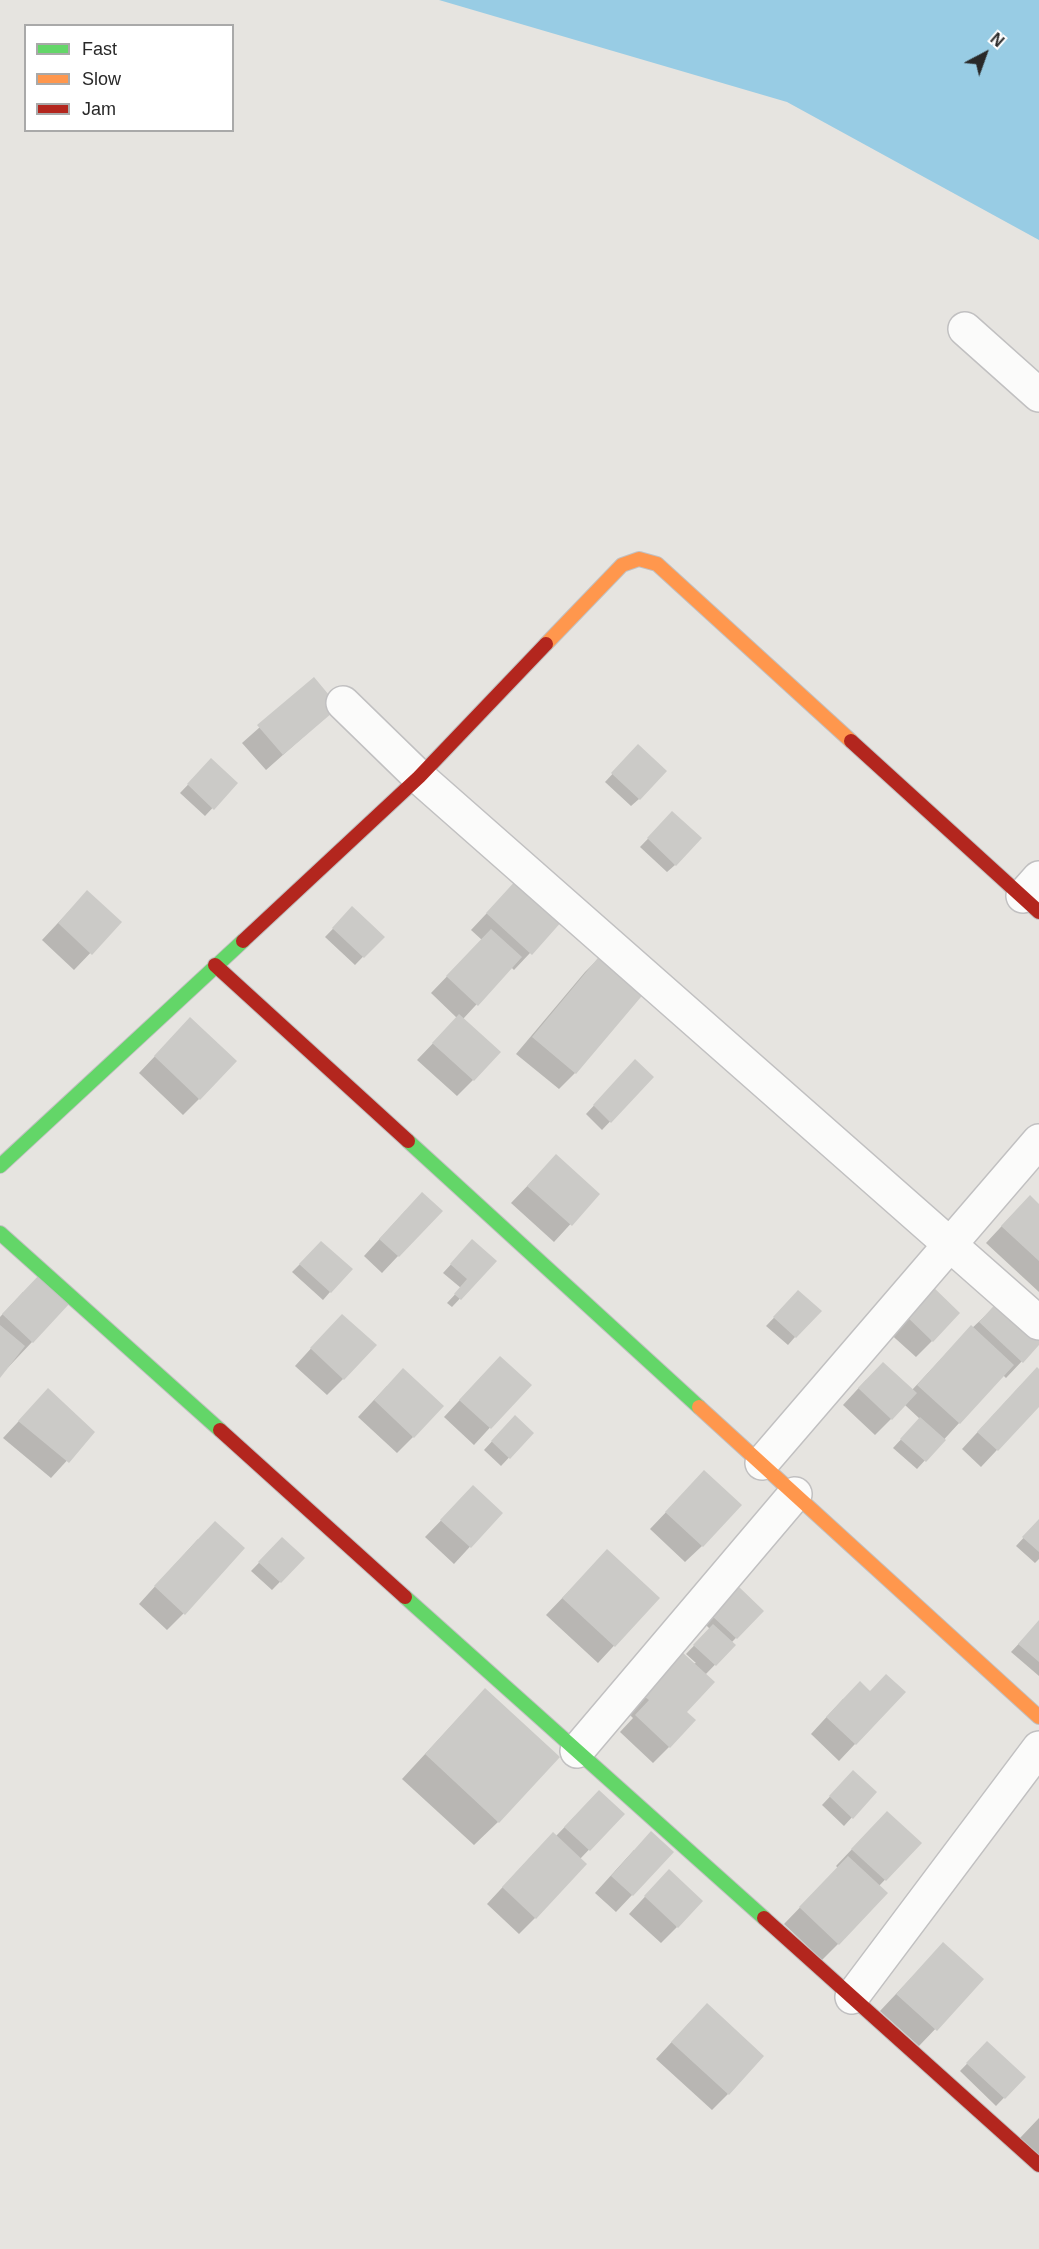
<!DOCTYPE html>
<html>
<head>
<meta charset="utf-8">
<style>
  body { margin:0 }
  #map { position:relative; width:1039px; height:2249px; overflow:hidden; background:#e6e4e0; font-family:Arial,sans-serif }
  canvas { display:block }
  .legend { position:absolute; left:24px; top:24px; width:210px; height:108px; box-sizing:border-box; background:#fff; border:2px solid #a9a9a9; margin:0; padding:8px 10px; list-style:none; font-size:18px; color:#292929 }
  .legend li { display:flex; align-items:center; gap:12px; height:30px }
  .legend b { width:30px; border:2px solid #a9a9a9 }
  .north { position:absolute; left:955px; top:24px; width:60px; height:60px; -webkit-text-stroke:4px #fff; paint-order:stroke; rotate:41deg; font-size:16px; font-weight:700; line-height:24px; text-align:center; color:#292929 }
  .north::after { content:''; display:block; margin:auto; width:21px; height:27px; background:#292929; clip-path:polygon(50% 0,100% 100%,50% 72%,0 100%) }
</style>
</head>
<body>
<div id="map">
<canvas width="1039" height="2249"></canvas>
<ul class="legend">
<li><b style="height:8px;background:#63d668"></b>Fast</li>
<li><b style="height:8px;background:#ff974d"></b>Slow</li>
<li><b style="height:8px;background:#b3261e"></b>Jam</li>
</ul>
<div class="north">N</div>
</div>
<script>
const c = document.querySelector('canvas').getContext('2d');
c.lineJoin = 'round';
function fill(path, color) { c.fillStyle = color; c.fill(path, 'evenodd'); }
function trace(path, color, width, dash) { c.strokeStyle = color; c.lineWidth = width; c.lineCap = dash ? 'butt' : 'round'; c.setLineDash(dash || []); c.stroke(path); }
fill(new Path2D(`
  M439 0H1039V240L787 102Z`), '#98cce4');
fill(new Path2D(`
  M314 679 337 707 266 770 242 743Z
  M631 754 639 799 631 806 605 782Z
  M204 768 236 783 205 816 180 793Z
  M665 821 675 865 667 872 640 847Z
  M502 897 561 920 514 970 511 967 463 1019 473 1080 457 1096 417 1060 457 1018 431 993 482 940 471 930Z
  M71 909 120 922 74 970 42 940Z
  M352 909 382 937 355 965 325 937Z
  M602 955 575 1073 559 1089 516 1054 585 972Z
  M174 1036 199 1099 183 1115 139 1073Z
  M628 1069 652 1077 602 1130 586 1114Z
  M556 1156 598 1194 554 1242 511 1203Z
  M1039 1206V1292L986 1243 1013 1214Z
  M406 1210 398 1256 382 1273 364 1256Z
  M321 1243 330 1292 323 1300 292 1272Z
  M465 1249 495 1261 452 1307 447 1303 461 1288 443 1273Z
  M23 1292 32 1342 0 1376V1317Z
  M791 1300 795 1337 788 1345 766 1326Z
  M912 1302 932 1341 916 1357 886 1330Z
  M985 1316 1039 1343 1006 1378 1003 1375 917 1469 893 1448 920 1419 905 1405 875 1435 843 1405 866 1380 912 1390 955 1344Z
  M326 1332 343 1379 327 1395 295 1366Z
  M1039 1371V1405L981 1467 962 1449 1021 1385Z
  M484 1374 529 1385 474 1445 444 1417Z
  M387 1386 413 1437 397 1453 358 1417Z
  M32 1407 93 1432 51 1478 3 1438Z
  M507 1425 532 1433 501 1466 484 1450Z
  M688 1489 702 1546 685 1562 650 1529Z
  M457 1504 501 1513 454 1564 425 1537Z
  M1039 1521V1559L1035 1563 1016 1546Z
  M198 1539 184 1613 167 1630 139 1604Z
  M282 1539 303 1558 272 1590 251 1571Z
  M591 1568 658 1598 598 1663 546 1615Z
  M730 1596 762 1611 731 1643 734 1645 705 1675 669 1747 653 1763 620 1732 633 1718 627 1712 666 1671 696 1663 686 1654 710 1629 705 1624Z
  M1039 1622V1676L1011 1652Z
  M870 1692 855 1744 839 1761 811 1734 843 1699Z
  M462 1714 498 1822 474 1845 402 1779Z
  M853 1772 875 1792 844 1826 822 1805Z
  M583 1808 623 1814 580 1859 535 1918 519 1934 487 1904 537 1850 556 1836Z
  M871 1829 920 1843 878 1887 838 1944 822 1960 784 1924 838 1868 836 1866Z
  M634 1850 632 1895 616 1912 595 1893Z
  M653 1888 677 1927 661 1943 629 1914Z
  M927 1961 982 1980 919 2046 880 2011Z
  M691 2021 728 2094 712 2110 656 2059Z
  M987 2043 1024 2077 996 2106 960 2071Z
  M1039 2118V2155L1020 2138Z`), '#0003');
fill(new Path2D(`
  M314 677 339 707 283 755 257 725Z
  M638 744 667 771 640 800 611 773Z
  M211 758 238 783 214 810 187 784Z
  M672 811 702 838 676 866 647 838Z
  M518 878 563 920 532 955 486 913Z
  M87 890 122 922 92 955 58 923Z
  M352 906 385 937 364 958 332 928Z
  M491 929 522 957 478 1006 446 976Z
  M602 953 646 991 576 1074 532 1037Z
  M459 1014 501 1052 474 1081 432 1043Z
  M190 1017 237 1061 200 1100 154 1056Z
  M635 1059 654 1077 611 1123 593 1105Z
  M556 1154 600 1194 572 1226 527 1186Z
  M422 1192 443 1211 399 1257 379 1239Z
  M1030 1195 1039 1204V1261L1001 1226Z
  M472 1239 497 1261 461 1300 454 1294 467 1279 450 1264Z
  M321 1241 353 1269 331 1293 299 1264Z
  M40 1274 70 1303 33 1343 2 1314Z
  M929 1283 960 1313 933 1342 902 1312Z
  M798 1290 822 1311 796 1338 773 1317Z
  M1001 1298 1039 1333V1345L1023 1363 979 1322Z
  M342 1314 377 1345 344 1380 310 1348Z
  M0 1325 25 1346 0 1378Z
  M971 1325 1014 1365 960 1424 917 1385Z
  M500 1356 532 1385 491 1429 459 1400Z
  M883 1362 917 1393 892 1420 858 1388Z
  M1037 1367 1039 1369V1407L998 1451 977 1432Z
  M403 1368 444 1406 414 1438 374 1400Z
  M48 1388 95 1432 69 1463 18 1421Z
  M515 1415 534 1433 510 1459 491 1441Z
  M920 1417 946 1440 926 1462 900 1439Z
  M704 1470 742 1505 703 1547 665 1512Z
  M473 1485 503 1513 471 1548 440 1520Z
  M1039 1519V1552L1022 1537Z
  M215 1521 245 1548 185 1615 154 1586Z
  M282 1537 305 1558 281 1583 258 1562Z
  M607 1549 660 1598 615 1647 562 1598Z
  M738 1586 764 1611 737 1639 711 1615Z
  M1039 1620V1662L1018 1644Z
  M713 1624 736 1645 716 1666 693 1645Z
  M682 1652 715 1682 687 1712 696 1720 670 1748 635 1715 649 1700 642 1695Z
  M886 1674 906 1692 856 1745 826 1717 860 1681 870 1691Z
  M485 1688 560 1757 499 1823 425 1754Z
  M853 1770 877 1792 853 1819 829 1796Z
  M599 1790 625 1814 590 1851 564 1827Z
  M887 1811 922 1843 886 1881 851 1849Z
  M651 1831 674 1852 633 1896 611 1876Z
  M553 1832 587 1864 536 1919 502 1887Z
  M848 1856 888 1893 839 1945 799 1907Z
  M669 1869 703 1901 678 1928 644 1896Z
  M943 1942 984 1979 937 2031 896 1994Z
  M707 2003 764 2056 729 2095 671 2042Z
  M987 2041 1026 2077 1005 2099 966 2063Z`), '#cbcac7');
const street = new Path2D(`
  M965 329 1039 395
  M343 703 419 777 1039 1323
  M1023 896 1039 878
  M762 1463 1039 1141
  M577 1751 795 1494
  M852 1997 1039 1748`);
const fast = new Path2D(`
  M408 1141 699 1407
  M0 1166 243 941
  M0 1233 220 1430
  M405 1597 764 1918`);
const slow = new Path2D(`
  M546 644 622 565 639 559 657 564 851 741
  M699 1407 1039 1717`);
const jam = new Path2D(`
  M851 741 1039 912
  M243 941 419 777 546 644
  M215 965 408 1141
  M220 1430 405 1597
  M764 1918 1039 2165`);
trace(street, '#c1c0c1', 36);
trace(fast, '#c1c0c1', 16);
trace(slow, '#c1c0c1', 16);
trace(jam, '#c1c0c1', 16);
trace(street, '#fbfbfa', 33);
trace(fast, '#63d668', 14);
trace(slow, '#ff974d', 14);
trace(jam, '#b3261e', 14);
</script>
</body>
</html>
